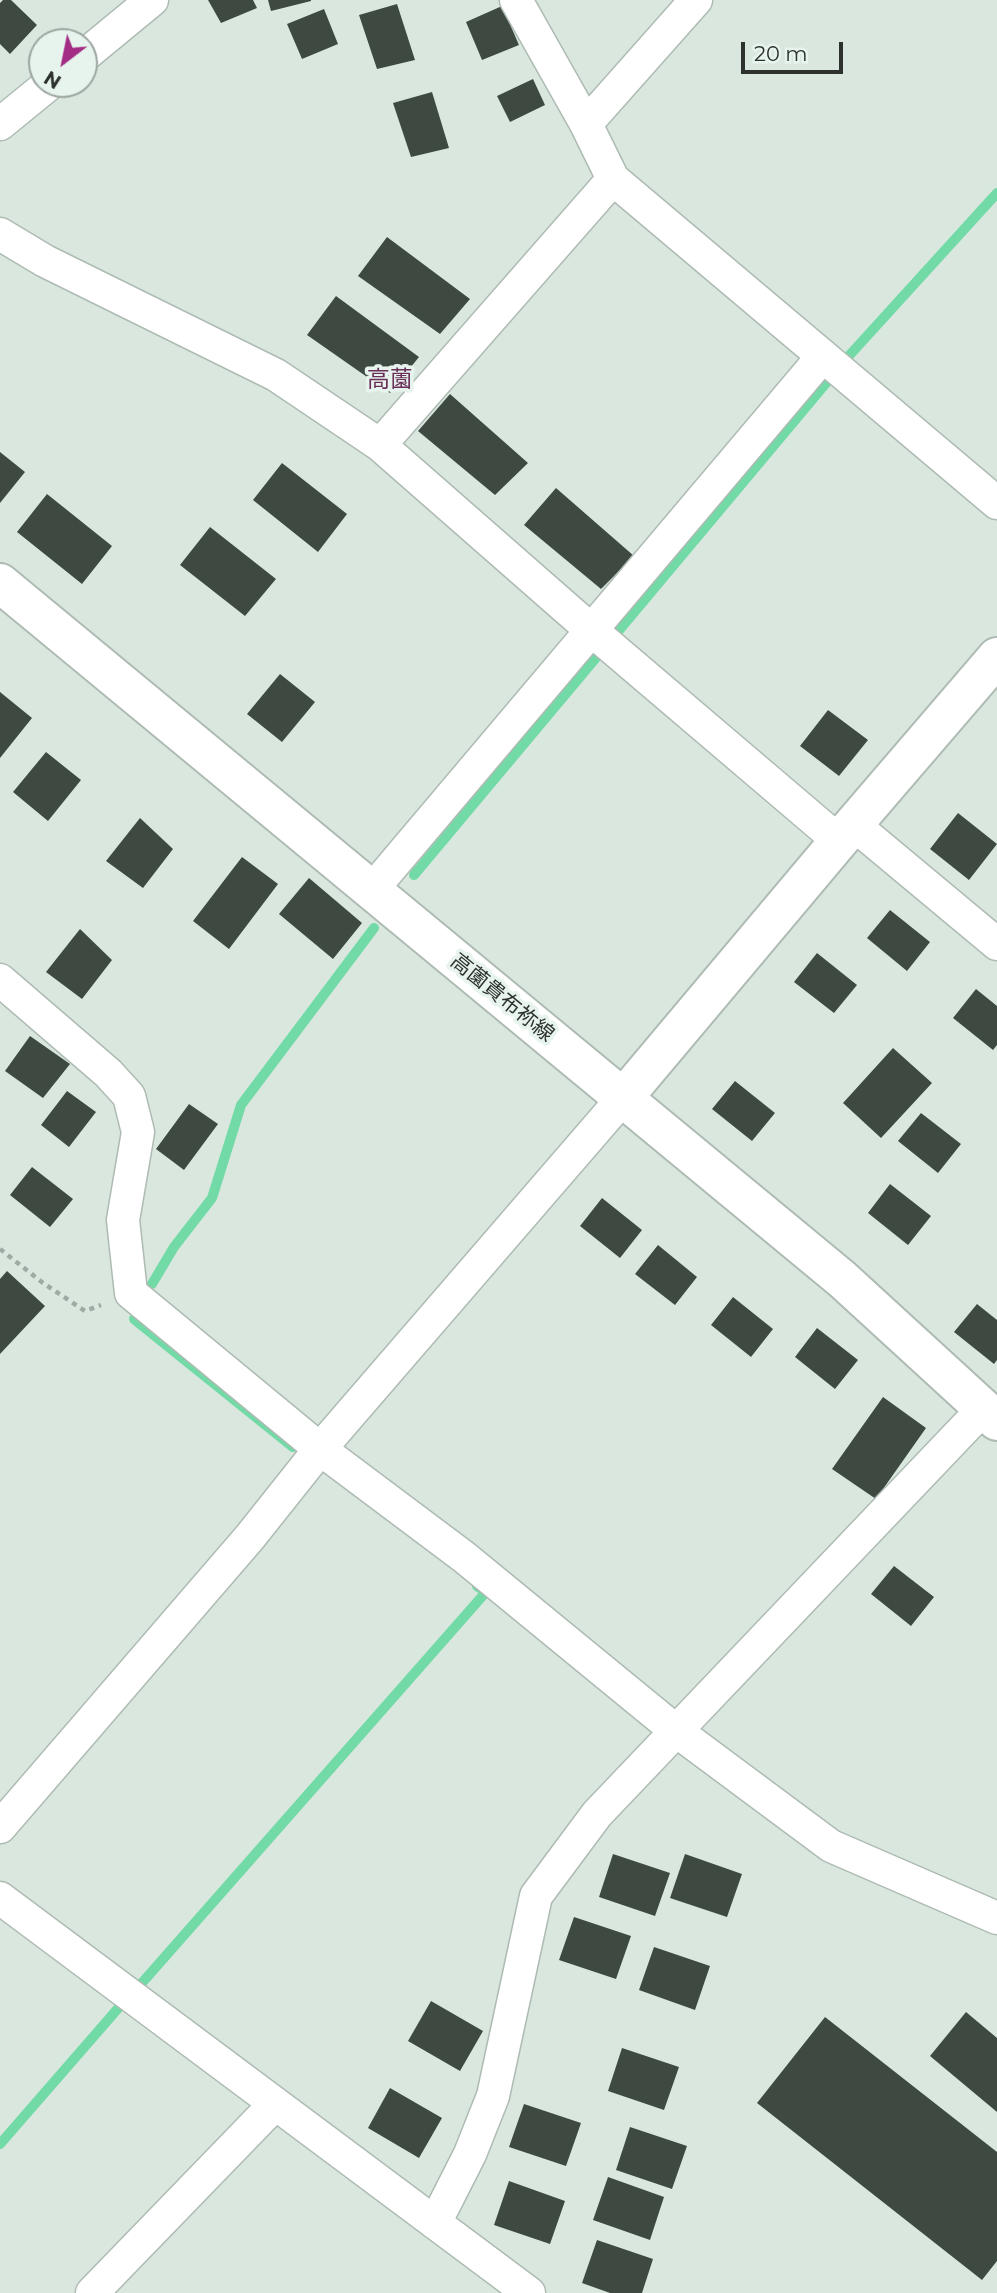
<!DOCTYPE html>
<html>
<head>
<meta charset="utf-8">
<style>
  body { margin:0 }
  #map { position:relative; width:997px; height:2293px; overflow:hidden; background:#dae7df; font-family:Montserrat,sans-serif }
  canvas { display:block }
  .north { position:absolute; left:28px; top:28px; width:70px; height:70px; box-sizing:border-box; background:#e7f4ed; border:2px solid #9da6a1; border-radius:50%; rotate:212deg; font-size:19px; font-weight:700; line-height:28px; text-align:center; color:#2d322f }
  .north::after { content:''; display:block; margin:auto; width:24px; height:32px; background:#a32c84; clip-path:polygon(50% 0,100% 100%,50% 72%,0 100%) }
  .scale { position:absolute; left:741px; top:42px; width:102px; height:32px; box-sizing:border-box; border:4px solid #2d322f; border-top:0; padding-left:9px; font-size:21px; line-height:24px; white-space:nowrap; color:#2d322f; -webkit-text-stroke:5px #e7f4ed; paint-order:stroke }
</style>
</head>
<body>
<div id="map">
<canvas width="997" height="2293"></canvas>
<div class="north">N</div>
<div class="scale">20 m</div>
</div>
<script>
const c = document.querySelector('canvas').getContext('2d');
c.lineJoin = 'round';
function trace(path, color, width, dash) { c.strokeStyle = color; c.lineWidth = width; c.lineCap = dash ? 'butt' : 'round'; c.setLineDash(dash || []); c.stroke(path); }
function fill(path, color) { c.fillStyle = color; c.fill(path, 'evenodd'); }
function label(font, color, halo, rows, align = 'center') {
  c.font = font + ' Montserrat,"Noto Sans JP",sans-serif'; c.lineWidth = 7; c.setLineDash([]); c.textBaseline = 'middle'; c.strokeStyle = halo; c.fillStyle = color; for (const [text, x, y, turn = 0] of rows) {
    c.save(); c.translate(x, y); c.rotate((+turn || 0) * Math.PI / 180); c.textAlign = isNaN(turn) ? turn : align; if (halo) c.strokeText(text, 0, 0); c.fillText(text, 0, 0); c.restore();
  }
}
trace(new Path2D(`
  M414 875 847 358 997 193
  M152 1284 174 1247 212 1198 241 1105 374 928
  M134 1319 293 1447
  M141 1984 486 1592 477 1586
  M0 2144 121 2005`), '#71daa6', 10);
fill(new Path2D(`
  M3 0H11L37 25 10 54 0 44V3Z
  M208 0H253L257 8 221 23Z
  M268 0H311V1L271 11Z
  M397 4 415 60 377 69 359 15Z
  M502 6 519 45 482 60 466 22Z
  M324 9 338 44 302 59 287 24Z
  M533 79 545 105 510 122 497 96Z
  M432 92 449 148 411 157 393 103Z
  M387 237 470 299 440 334 358 276Z
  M336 296 419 357 390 393 307 335Z
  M450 394 528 463 495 495 418 431Z
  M0 452 25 472 0 503Z
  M282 463 347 514 318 552 253 500Z
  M556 488 634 556 601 589 524 525Z
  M47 494 112 546 82 584 17 532Z
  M210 527 276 579 245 616 180 565Z
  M280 674 315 702 282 742 247 714Z
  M0 692 32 718 0 758Z
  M828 710 868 740 839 776 800 746Z
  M46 752 81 780 48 821 13 792Z
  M958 813 997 844 969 880 930 849Z
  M140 818 173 849 143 888 106 861Z
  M242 857 278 884 229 949 193 921Z
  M309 878 362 923 333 959 279 914Z
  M890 910 930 942 907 971 867 938Z
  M80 929 112 960 82 999 46 972Z
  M817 953 857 985 834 1013 794 982Z
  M976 989 997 1006V1045L993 1050 953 1018Z
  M30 1036 70 1064 43 1098 5 1071Z
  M893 1048 932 1083 881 1138 843 1103Z
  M735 1081 775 1113 752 1141 712 1109Z
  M67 1091 96 1112 69 1147 41 1125Z
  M189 1104 218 1124 184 1170 156 1149Z
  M921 1113 961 1144 938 1173 898 1141Z
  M32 1167 73 1199 50 1227 10 1195Z
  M890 1184 931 1216 908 1245 868 1213Z
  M602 1198 642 1230 620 1258 580 1226Z
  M658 1245 697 1277 675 1305 635 1274Z
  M7 1271 45 1306 0 1354V1279Z
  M733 1297 773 1329 751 1357 711 1325Z
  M977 1304 997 1320V1360L994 1364 954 1332Z
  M817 1328 858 1360 835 1389 795 1357Z
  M883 1397 926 1428 876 1499 832 1469Z
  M894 1566 934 1597 911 1626 871 1594Z
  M613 1854 670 1873 655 1916 599 1897Z
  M685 1854 742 1874 727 1917 670 1898Z
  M574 1917 631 1936 616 1979 559 1960Z
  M654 1947 710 1966 695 2010 639 1990Z
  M431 2001 483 2031 460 2071 408 2041Z
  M966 2012 997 2038V2112L930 2056Z
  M825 2017 997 2152V2261L982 2280 757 2103Z
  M622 2048 679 2067 664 2110 608 2091Z
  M390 2088 442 2118 419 2158 368 2128Z
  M524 2104 581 2123 566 2166 509 2147Z
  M630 2127 687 2146 672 2189 616 2170Z
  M608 2177 664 2197 650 2240 593 2220Z
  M509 2181 565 2201 550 2244 494 2225Z
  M597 2240 653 2259 642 2293H610L582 2283Z`), '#3e4942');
const minor = new Path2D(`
  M516 0 586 124 613 179 997 503
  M84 56 152 0
  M0 124 49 84
  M586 124 696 0
  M0 234 45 261 276 375 380 445 590 629 839 841
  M380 445 613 179
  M853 824 997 944
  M371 891 823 356
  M0 980 108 1073 129 1096 138 1132 123 1220 131 1293 320 1449 464 1557 675 1730 831 1846 997 1918
  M0 1827 250 1537 320 1449 623 1098
  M0 1898 529 2293
  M435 2223 470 2154 493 2096 536 1896 597 1814 983 1409
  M92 2293 275 2104`);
const tertiary = new Path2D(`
  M623 1098 839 841 997 657`);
const secondary = new Path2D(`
  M0 583 842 1279 997 1421`);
trace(minor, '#aebbb3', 35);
trace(tertiary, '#aebbb3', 42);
trace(secondary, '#aebbb3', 42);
trace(new Path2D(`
  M0 1249 43 1283 85 1311 101 1305`), '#a0aaa4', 4.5, [5, 5]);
trace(minor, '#fff', 32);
trace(tertiary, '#fff', 38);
trace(secondary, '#fff', 38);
label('21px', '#2d322f', '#e7f4ed', [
  ["高薗貴布祢線",502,998,39]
]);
label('23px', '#6a2f58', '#e7f4ed', [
  ["高薗",390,380]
]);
</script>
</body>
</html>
